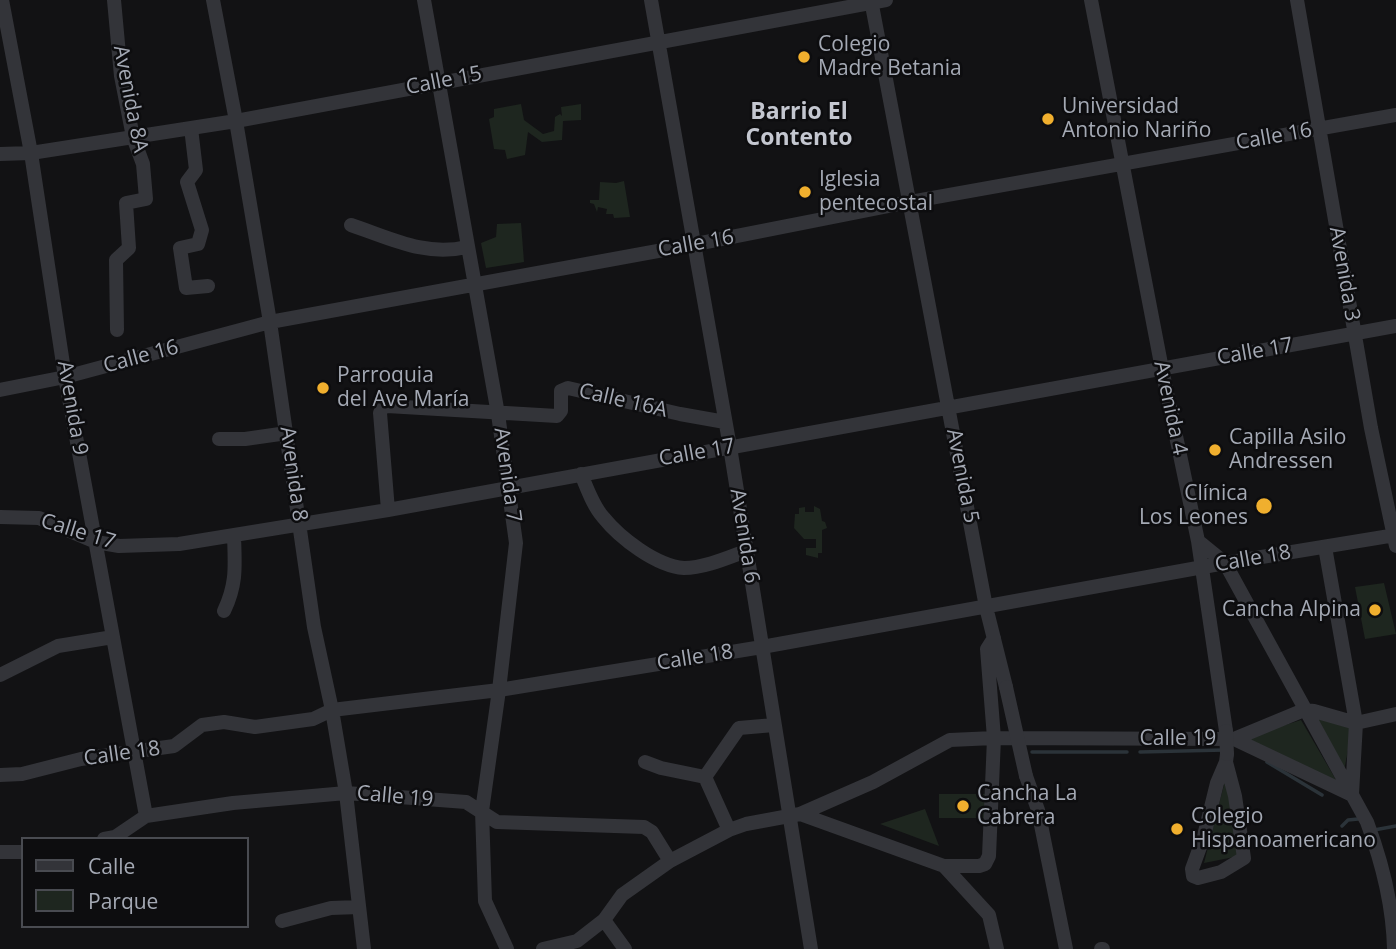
<!DOCTYPE html>
<html>
<head>
<meta charset="utf-8">
<style>
  body { margin:0 }
  #map { position:relative; width:1396px; height:949px; overflow:hidden; background:#121214; font-family:"Open Sans",sans-serif }
  canvas { display:block }
  .legend { position:absolute; left:21px; top:837px; width:228px; height:91px; box-sizing:border-box; background:#0d0d0f; border:2px solid #494b51; margin:0; padding:9px 12px; list-style:none; font-size:21px; color:#a4a9b4 }
  .legend li { display:flex; align-items:center; gap:14px; height:35px }
  .legend b { width:35px; border:2px solid #494b51 }
</style>
</head>
<body>
<div id="map">
<canvas width="1396" height="949"></canvas>
<ul class="legend">
<li><b style="height:9px;background:#333439"></b>Calle</li>
<li><b style="height:19px;background:#1e261f"></b>Parque</li>
</ul>
</div>
<script>
const c = document.querySelector('canvas').getContext('2d');
c.lineJoin = 'round';
function fill(path, color) { c.fillStyle = color; c.fill(path, 'evenodd'); }
function trace(path, color, width, dash) { c.strokeStyle = color; c.lineWidth = width; c.lineCap = dash ? 'butt' : 'round'; c.setLineDash(dash || []); c.stroke(path); }
function label(font, color, halo, rows, align = 'center') {
  c.font = font + ' "Open Sans",sans-serif'; c.lineWidth = 5; c.setLineDash([]); c.textBaseline = 'middle'; c.strokeStyle = halo; c.fillStyle = color; for (const [text, x, y, turn = 0] of rows) {
    c.save(); c.translate(x, y); c.rotate((+turn || 0) * Math.PI / 180); c.textAlign = isNaN(turn) ? turn : align; if (halo) c.strokeText(text, 0, 0); c.fillText(text, 0, 0); c.restore();
  }
}
fill(new Path2D(`
  M521 104 524 120 543 134 554 131 555 117 560 114 562 116 561 107 581 104V120L563 121 562 140 542 142 528 132 525 155 507 159 505 150 494 149 489 119 494 117V109Z
  M624 181 630 217 614 218 613 214H606L607 209 598 207 597 212 594 204 590 203V200H599L600 182 616 183Z
  M521 223 524 262 486 268 481 243 496 237 497 224Z
  M814 506 820 509 822 521 825 522 827 528 822 530V553H818V558L806 555V548H816V539H804L794 528 795 514H799V508L805 507V512H814Z
  M1384 583 1396 634 1365 639 1355 587Z
  M1309 712 1353 724 1344 771Z
  M1301 720 1339 785 1241 739Z
  M1227 773 1249 854 1204 863Z
  M939 794H988L987 818H939Z
  M925 809 939 846 880 824Z`), '#1e261f');
trace(new Path2D(`
  M1032 752H1127
  M1140 752 1224 750
  M1267 762 1322 795
  M1342 826 1348 820 1358 819
  M1374 830 1396 826`), '#2b3339', 3.5);
trace(new Path2D(`
  M2 0 31 153 65 377 146 816
  M114 0 121 76 133 137 143 164 146 199 126 203 129 248 116 260 117 330
  M213 0 236 121 270 322 314 627 332 710 346 793 364 949
  M424 0 498 414 516 543 499 690 482 811 485 901 507 949
  M651 0 730 447 811 949
  M871 0 986 607 1006 687
  M1091 0 1162 369 1198 541 1226 731
  M1297 0 1371 428 1396 546
  M191 128 196 170 187 182 202 230 198 244 180 248 186 288 208 286
  M0 154 31 153 236 121 886 0
  M351 225C390 238 425 257 467 247
  M0 390 65 377 270 322 696 244 909 202 1396 115
  M219 439H245L287 433
  M581 474C587 488 593 506 603 517 620 538 656 566 684 568 704 568 727 558 746 551
  M388 510 380 413 382 408 387 406 557 416 561 411V391L568 388 680 414 725 422
  M0 517 39 518 96 542 119 546 179 544 388 510 1396 326
  M1198 541 1225 563 1367 822C1382 862 1393 906 1394 949
  M1325 547 1356 723 1352 794
  M224 611C237 584 235 566 234 536
  M0 675 58 646 113 637
  M1234 739 1352 795
  M645 762 661 768 705 777
  M1226 762 1217 783 1204 836 1192 869 1193 876 1198 878 1221 872 1244 858 1235 796 1226 762 1227 754
  M0 775 22 774 81 759 174 746 202 725 224 722 255 727 313 719 332 710 499 690 762 647 1225 563 1396 535
  M1026 776 1038 810 1066 949
  M705 777 739 728 774 725
  M705 777 729 830
  M800 814 944 866H979L985 864 989 856 994 738 987 649 994 638
  M104 839 115 837 146 816 233 803 346 793 466 802 497 822 644 827 652 832 670 861
  M0 852H23
  M944 866 989 915 997 949
  M604 920 625 949
  M282 921 331 908 359 907
  M543 949 577 941 604 920 622 895 670 861 729 830 746 824 800 814 873 782 950 740 994 738 1234 739 1304 710 1314 711 1356 723 1396 714
  M1101 949H1103`), '#333439', 14);
trace(new Path2D(`
  M1006 687 1026 776
  M1226 731 1227 754`), '#333439', 14);
for (const [x, y, r, color] of [
  [804,57,7,"#f0af2e"],
  [1048,119,7,"#f0af2e"],
  [805,192,7,"#f0af2e"],
  [323,388,7,"#f0af2e"],
  [1215,450,7,"#f0af2e"],
  [1264,506,9,"#f0af2e"],
  [1375,610,7,"#f0af2e"],
  [963,806,7,"#f0af2e"],
  [1177,829,7,"#f0af2e"]
]) { const dot = new Path2D(); dot.arc(x, y, r, 0, 2 * Math.PI); c.fillStyle = color; c.fill(dot); trace(dot, '#0d0d0f', 2.5); }
label('21px', '#a4a9b4', '#0d0d0f', [
  ["Colegio",818,45],
  ["Madre Betania",818,69],
  ["Universidad",1062,107],
  ["Antonio Nariño",1062,131],
  ["Iglesia",819,180],
  ["pentecostal",819,204],
  ["Parroquia",337,376],
  ["del Ave María",337,400],
  ["Capilla Asilo",1229,438],
  ["Andressen",1229,462],
  ["Clínica",1248,494,"right"],
  ["Los Leones",1248,518,"right"],
  ["Cancha Alpina",1361,610,"right"],
  ["Cancha La",977,794],
  ["Cabrera",977,818],
  ["Colegio",1191,817],
  ["Hispanoamericano",1191,841]
], 'left');
label('21px', '#a4a9b4', '#0d0d0f', [
  ["Calle 15",444,81,-11],
  ["Avenida 8A",130,99,79],
  ["Calle 16",1274,137,-10],
  ["Calle 16",696,244,-10],
  ["Avenida 3",1344,274,80],
  ["Calle 17",1255,352,-10],
  ["Calle 16",141,357,-15],
  ["Calle 16A",623,401,13],
  ["Avenida 9",72,408,80],
  ["Avenida 4",1170,408,78],
  ["Calle 17",697,453,-10],
  ["Avenida 8",293,474,82],
  ["Avenida 7",507,475,82],
  ["Avenida 5",962,476,79],
  ["Calle 17",78,532,17],
  ["Avenida 6",744,536,81],
  ["Calle 18",1253,559,-10],
  ["Calle 18",695,658,-9],
  ["Calle 19",1178,739],
  ["Calle 18",122,754,-8],
  ["Calle 19",395,797,5]
]);
label('bold 23px', '#c4c7d0', '#0d0d0f', [
  ["Barrio El",799,112],
  ["Contento",799,138]
]);
</script>
</body>
</html>
